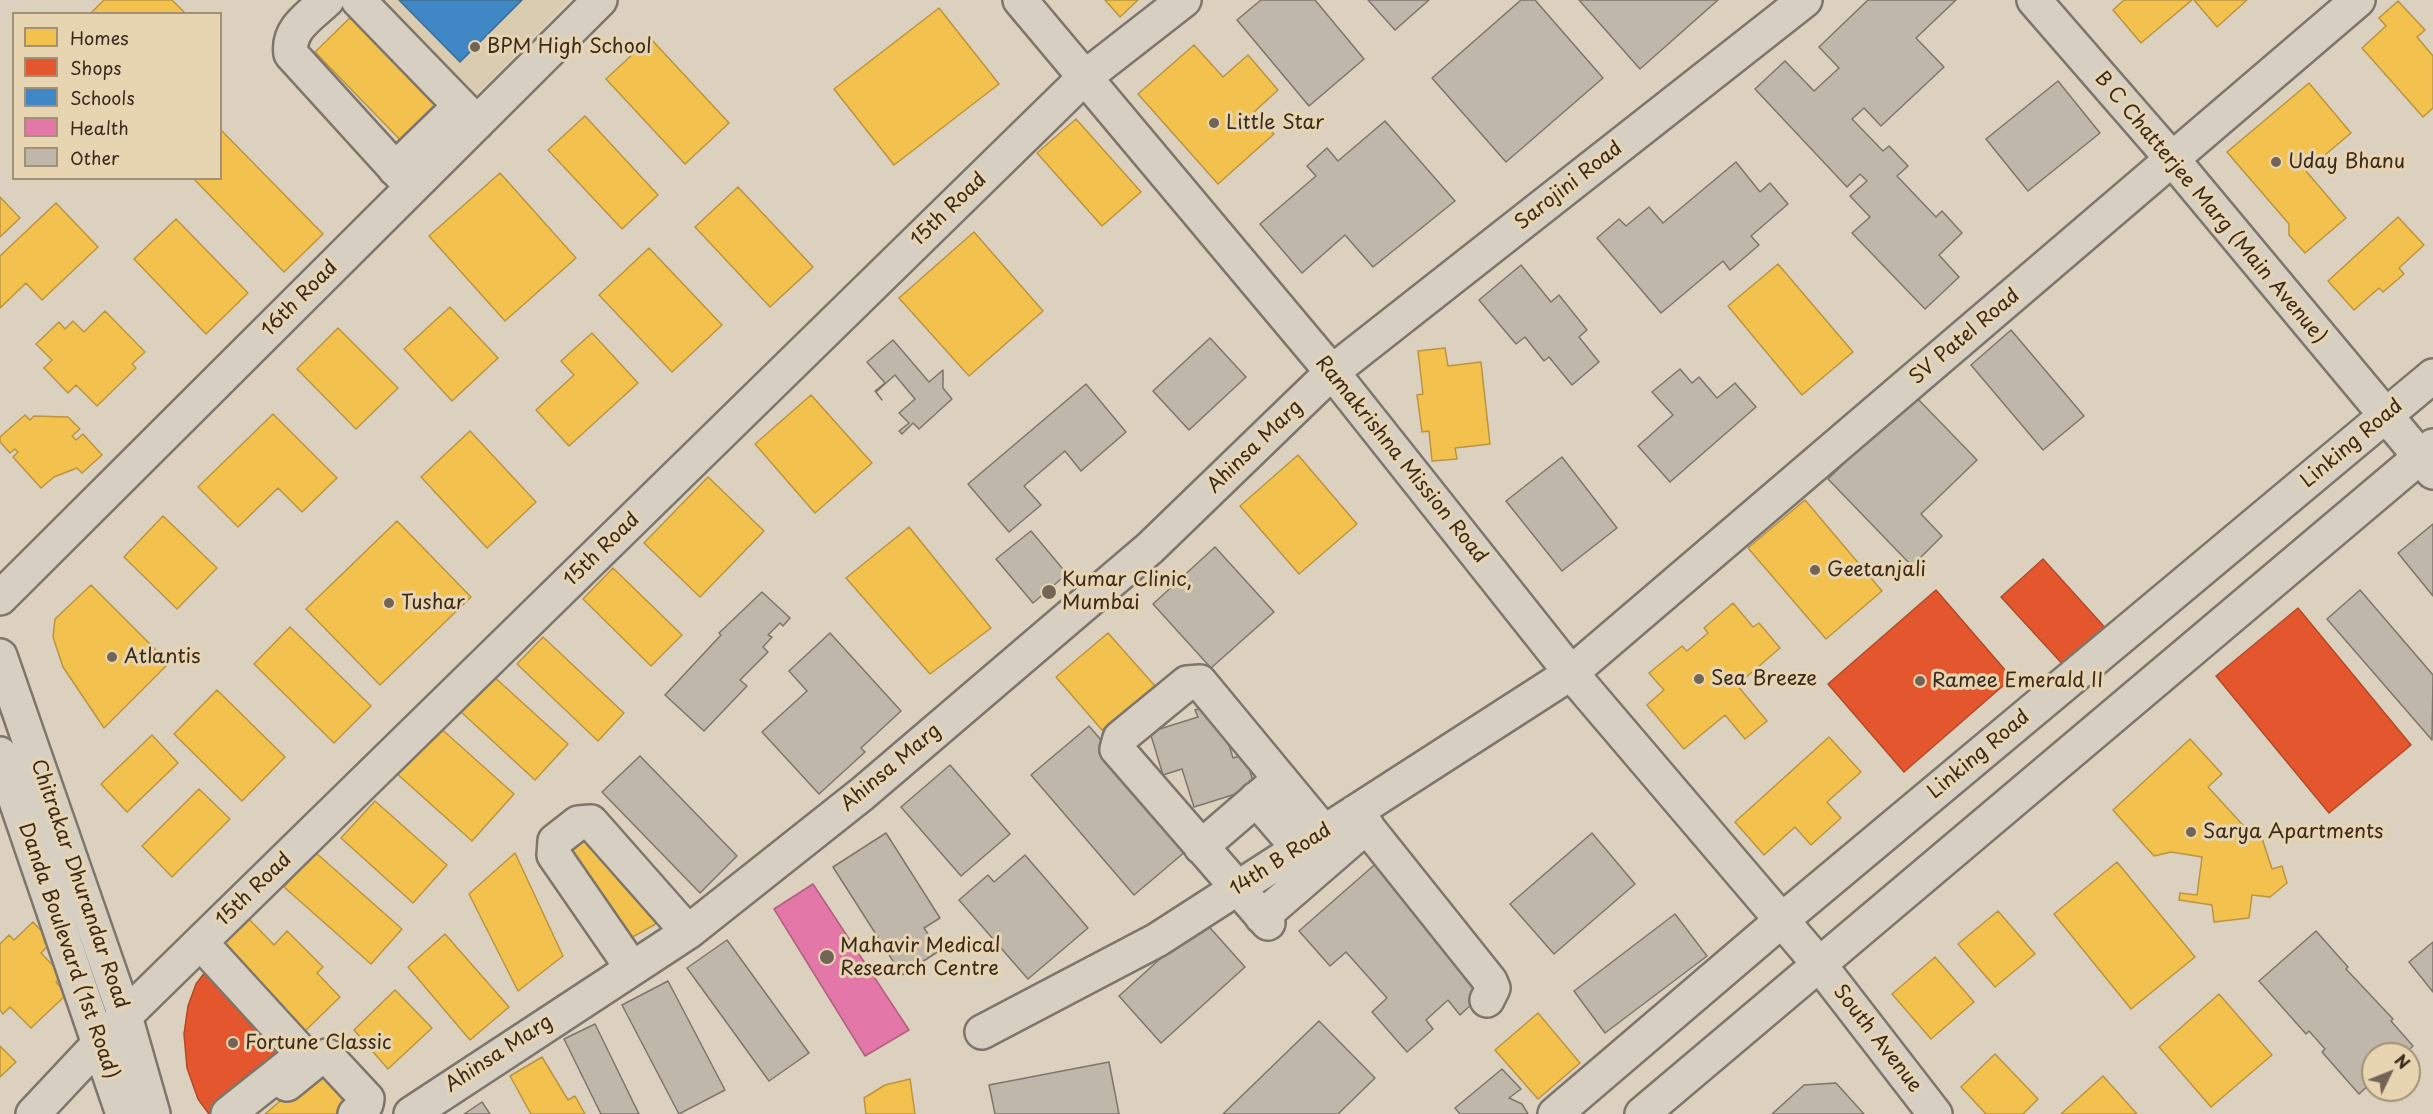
<!DOCTYPE html>
<html>
<head>
<meta charset="utf-8">
<style>
  body { margin:0 }
  #map { position:relative; width:2433px; height:1114px; overflow:hidden; background:#dbd1be; font-family:"Playpen Sans",sans-serif }
  canvas { display:block }
  .legend { position:absolute; left:12px; top:12px; width:210px; height:168px; box-sizing:border-box; background:#e7d5b2; border:2px solid #a29177; margin:0; padding:8px 10px; list-style:none; font-size:18px; color:#3b2a1e }
  .legend li { display:flex; align-items:center; gap:12px; height:30px }
  .legend b { width:30px; border:2px solid #a29177 }
  .north { position:absolute; left:2361px; top:1042px; width:60px; height:60px; box-sizing:border-box; background:#e7d5b2; border:2px solid #a29177; border-radius:50%; rotate:47deg; font-size:16px; font-weight:700; line-height:24px; text-align:center; color:#3b2a1e }
  .north::after { content:''; display:block; margin:auto; width:21px; height:27px; background:#736456; clip-path:polygon(50% 0,100% 100%,50% 72%,0 100%) }
</style>
</head>
<body>
<div id="map">
<canvas width="2433" height="1114"></canvas>
<ul class="legend">
<li><b style="height:16px;background:#f2c14e"></b>Homes</li>
<li><b style="height:16px;background:#e4572e"></b>Shops</li>
<li><b style="height:16px;background:#3f88c5"></b>Schools</li>
<li><b style="height:16px;background:#e377a8"></b>Health</li>
<li><b style="height:16px;background:#bfb7a9"></b>Other</li>
</ul>
<div class="north">N</div>
</div>
<script>
const c = document.querySelector('canvas').getContext('2d');
c.lineJoin = 'round';
function fill(path, color) { c.fillStyle = color; c.fill(path, 'evenodd'); }
function trace(path, color, width, dash) { c.strokeStyle = color; c.lineWidth = width; c.lineCap = dash ? 'butt' : 'round'; c.setLineDash(dash || []); c.stroke(path); }
function label(font, color, halo, rows, align = 'center') {
  c.font = font + ' "Playpen Sans",sans-serif'; c.lineWidth = 6; c.setLineDash([]); c.textBaseline = 'middle'; c.strokeStyle = halo; c.fillStyle = color; for (const [text, x, y, turn = 0] of rows) {
    c.save(); c.translate(x, y); c.rotate((+turn || 0) * Math.PI / 180); c.textAlign = isNaN(turn) ? turn : align; if (halo) c.strokeText(text, 0, 0); c.fillText(text, 0, 0); c.restore();
  }
}
fill(new Path2D(`
  M379 0H569L476 95Z`), '#daccb0');
const homes = new Path2D(`
  M104 0H172L186 14H90Z
  M1105 0H1138L1120 17Z
  M2124 0H2192L2141 43 2113 10Z
  M2194 0H2247L2217 27Z
  M2398 1 2425 30 2417 37 2433 56V108L2423 117 2362 48 2386 26 2379 18Z
  M939 8 999 84 894 165 834 89Z
  M358 10 454 109 411 151 315 52Z
  M650 38 729 123 685 164 606 79Z
  M1194 45 1223 77 1248 55 1278 90 1254 112 1274 134 1218 184 1138 94Z
  M2309 83 2351 133 2306 171 2346 218 2305 253 2289 235V224L2227 152Z
  M585 116 658 195 622 229 548 150Z
  M1076 119 1141 192 1102 226 1037 153Z
  M220 129 323 234 284 272 193 178H220Z
  M500 173 576 258 505 321 429 236Z
  M738 187 813 267 770 307 695 227Z
  M0 197 20 218 0 237Z
  M56 203 98 247 42 300 26 283 0 308V256Z
  M2398 217 2424 245 2399 268 2404 274 2383 292 2379 288 2354 310 2328 281Z
  M176 219 248 293 206 334 134 259Z
  M974 232 1043 311 969 376 899 298Z
  M649 248 722 325 672 372 599 295Z
  M1778 264 1853 352 1802 395 1728 306Z
  M450 307 498 358 452 401 404 349Z
  M105 311 145 352 132 364 136 368 97 406 76 385 68 393 44 368 52 360 36 344 59 322 65 329 73 321 84 332Z
  M338 328 398 388 356 429 297 369Z
  M592 333 638 383 569 446 536 410 574 375 561 361Z
  M1445 348 1448 366 1481 362 1490 444 1455 448 1457 459 1432 461 1429 431 1422 432 1417 395 1423 394 1418 351Z
  M811 395 872 463 815 513 755 444Z
  M273 414 337 478 302 512 278 488 238 527 198 487Z
  M25 415 30 420 34 416 68 417 80 429 72 436 76 440 83 434 102 455 82 473 77 468 54 477 41 488 13 457 18 452 15 449 10 453 0 442V437Z
  M470 431 536 502 487 548 421 477Z
  M1298 455 1357 524 1299 574 1240 506Z
  M708 477 764 531 700 597 644 543Z
  M1805 500 1882 591 1826 639 1748 548Z
  M163 516 217 568 177 609 124 557Z
  M397 521 471 597 380 685 306 609Z
  M909 527 991 628 930 674 846 578Z
  M613 568 682 635 651 666 583 599Z
  M91 585 169 663 104 728 63 667 53 637 55 619Z
  M1733 603 1753 627 1759 623 1780 648 1737 685 1767 721 1745 739 1725 715 1684 749 1647 705 1664 690 1649 673 1682 646 1687 651 1708 633 1704 628Z
  M290 627 371 706 334 743 254 664Z
  M1108 633 1155 686 1102 730 1056 677Z
  M543 637 624 713 598 741 517 664Z
  M492 675 568 744 535 780 460 711Z
  M217 690 285 757 242 801 174 734Z
  M437 725 514 794 472 841 395 772Z
  M152 735 178 763 127 812 101 784Z
  M1829 737 1861 772 1827 802 1841 818 1811 845 1795 827 1764 855 1735 822Z
  M2190 739 2222 774 2208 787 2252 835 2259 829 2272 869 2282 866 2287 883 2270 897 2252 895 2249 918 2214 922 2212 905 2179 900 2180 893 2197 895 2202 857 2171 852 2154 856 2113 810Z
  M199 789 230 819 172 877 142 846Z
  M375 801 447 865 413 903 341 838Z
  M580 825 670 916 620 944 560 841Z
  M315 852 402 929 371 964 284 887Z
  M515 853 563 956 518 991 469 894Z
  M2117 862 2195 957 2131 1009 2054 914Z
  M1998 911 2035 954 1995 987 1958 944Z
  M247 917 274 945 287 931 323 967 317 973 340 997 305 1031 219 945Z
  M33 922 52 942 41 953 63 976 56 982 67 994 31 1028 10 1007 3 1014 0 1010V944L9 935 14 940Z
  M445 934 509 1007 470 1040 408 967Z
  M1935 957 1974 1002 1931 1039 1892 994Z
  M395 990 432 1028 388 1069 354 1030Z
  M2219 994 2272 1055 2211 1107 2159 1047Z
  M1538 1013 1580 1063 1538 1099 1495 1050Z
  M0 1046 16 1062 0 1077Z
  M1995 1054 2038 1099 2023 1114H1986L1961 1087Z
  M542 1057 568 1100 575 1096 585 1114H531L510 1076Z
  M322 1065 357 1105 347 1114H265Z
  M2103 1076 2137 1114H2061Z
  M910 1079 915 1114H866L864 1098 885 1085Z`);
fill(homes, '#f2c14e');
trace(homes, '#bb9440', 1.5);
const shops = new Path2D(`
  M2043 559 2109 632 2067 669 2001 597Z
  M1936 590 2012 678 1904 772 1828 684Z
  M2298 608 2411 745 2329 813 2216 676Z
  M209 967 290 1052 219 1114H209L198 1099 187 1068 184 1034 188 1006 196 984Z`);
fill(shops, '#e4572e');
trace(shops, '#b14a29', 1.5);
const schools = new Path2D(`
  M399 0H522L460 62Z`);
fill(schools, '#3f88c5');
trace(schools, '#3e6c93', 1.5);
const health = new Path2D(`
  M813 884 909 1030 865 1056 774 909Z`);
fill(health, '#e377a8');
trace(health, '#b1607f', 1.5);
const building = new Path2D(`
  M1261 0H1315L1364 59 1309 106 1237 20Z
  M1368 0H1429L1395 30Z
  M1521 0H1535L1603 78 1506 162 1432 78Z
  M1579 0H1718L1640 69Z
  M1868 0H1956L1916 38 1944 67 1881 126 1864 108 1852 119 1883 151 1889 146 1908 166 1897 176 1936 217 1942 211 1962 233 1939 255 1959 277 1925 309 1852 233 1870 217 1850 196 1867 181 1860 174 1847 187 1755 89 1785 61 1814 91 1839 68 1819 47Z
  M2058 81 2100 133 2028 191 1986 139Z
  M1385 121 1455 201 1373 267 1345 235 1302 273 1260 224 1316 176 1307 166 1327 148 1338 161Z
  M1736 162 1760 192 1770 183 1788 204 1751 236 1759 245 1730 270 1723 261 1661 313 1597 238 1619 219 1626 226 1649 207 1663 223Z
  M1521 265 1551 302 1559 295 1587 330 1579 337 1599 362 1572 385 1549 357 1544 361 1525 337 1516 344 1479 300Z
  M2011 330 2084 416 2043 450 1971 365Z
  M1210 338 1246 377 1189 430 1153 391Z
  M893 340 929 382 943 370V388L952 399 919 429 913 423 902 434 899 431 909 423 899 413 915 399 895 375 876 392 882 400 875 391 885 383 867 362Z
  M1680 369 1692 383 1699 377 1717 398 1735 383 1756 407 1670 482 1638 446 1673 415 1652 392Z
  M1086 384 1126 432 1081 471 1065 451 1024 486 1041 505 1009 532 968 484Z
  M1914 395 1977 460 1921 514 1942 536 1912 566 1828 479Z
  M1562 457 1617 528 1562 571 1506 501Z
  M2433 524V596L2398 553Z
  M1031 531 1067 574 1033 603 996 559Z
  M1215 547 1274 612 1211 668 1153 604Z
  M2360 590 2433 675 2432 740 2327 619Z
  M762 592 790 618 783 626 780 623 768 635 772 637 763 647 768 652 740 680 747 686 704 731 665 695 721 635 719 633Z
  M830 633 901 711 861 748 865 752 819 794 762 732 807 691 789 671Z
  M1216 703 1233 758 1245 754 1255 788 1194 807 1182 769 1163 775 1150 732 1198 717 1195 710Z
  M1089 726 1192 846 1134 895 1031 775Z
  M640 756 737 856 700 893 602 792Z
  M950 765 1010 834 961 876 901 807Z
  M886 833 940 918 924 928 939 951 902 975 833 867Z
  M1592 833 1635 884 1554 954 1510 904Z
  M1025 855 1088 928 1028 979 959 900 988 875 994 882Z
  M1380 860 1486 991 1460 1015 1448 1000 1426 1020 1433 1029 1407 1052 1372 1012 1387 998 1346 952 1330 966 1299 931Z
  M1675 914 1707 956 1605 1033 1574 991Z
  M1203 920 1245 967 1161 1043 1119 996Z
  M2316 931 2348 967 2346 969 2393 1019 2391 1021 2413 1046 2404 1054H2373V1081L2359 1094 2322 1052 2325 1049 2309 1031 2306 1034 2259 981Z
  M727 940 809 1053 769 1081 687 968Z
  M2433 942V992L2409 962Z
  M668 981 725 1090 679 1114 622 1005Z
  M1319 1021 1375 1078 1338 1114H1223Z
  M595 1024 639 1114H601L564 1039Z
  M1109 1062 1119 1114H995L989 1085Z
  M1502 1069 1521 1089 1509 1098 1522 1104 1528 1114H1460L1455 1108Z
  M1836 1083 1864 1114H1772L1804 1085Z
  M482 1102 490 1114H464Z`);
fill(building, '#bfb7a9');
trace(building, '#7e766b', 1.5);
const minor = new Path2D(`
  M327 0C310 16 287 29 291 54L412 187
  M358 0 477 123
  M1020 0 1332 372 1571 673 1819 964 1935 1114
  M2034 0 2173 160 2433 472
  M395 169 460 106
  M0 598 600 0
  M1256 799 1299 849
  M1355 812 1490 981 1493 988 1487 1000
  M1201 847 1280 779
  M1262 917 1367 826
  M1268 923 1117 749 1120 738 1187 683 1200 682 1324 832
  M201 943 298 1049 296 1060 228 1114
  M632 968 554 855 555 841 578 823 591 822 688 932
  M982 1032 1157 940 1571 673 2358 0
  M287 1084 319 1058 327 1056 367 1099 366 1104 355 1114
  M33 1114 125 1016 1084 78 1184 0
  M411 1114 688 932 862 794 1150 548 1332 372 1805 0`);
const major = new Path2D(`
  M0 656 125 1016 153 1114
  M0 754 123 1114
  M1555 1114 1782 920 2433 376
  M1642 1114 2433 446`);
trace(minor, '#7e766b', 38);
trace(major, '#7e766b', 38);
trace(minor, '#d7cfc2', 33);
trace(major, '#d7cfc2', 33);
for (const [x, y, r, color] of [
  [475,47,6,"#736456"],
  [1214,123,6,"#736456"],
  [2276,162,6,"#736456"],
  [1815,570,6,"#736456"],
  [1049,592,8,"#736456"],
  [389,603,6,"#736456"],
  [112,657,6,"#736456"],
  [1699,679,6,"#736456"],
  [1920,681,6,"#736456"],
  [2191,832,6,"#736456"],
  [827,957,8,"#736456"],
  [233,1043,6,"#736456"]
]) { const dot = new Path2D(); dot.arc(x, y, r, 0, 2 * Math.PI); c.fillStyle = color; c.fill(dot); trace(dot, '#e7d5b2', 2); }
label('20px', '#3b2a1e', '#e7d5b2', [
  ["BPM High School",487,47],
  ["Little Star",1226,123],
  ["Uday Bhanu",2288,162],
  ["Geetanjali",1827,570],
  ["Kumar Clinic,",1062,580],
  ["Mumbai",1062,603],
  ["Tushar",401,603],
  ["Atlantis",124,657],
  ["Sea Breeze",1711,679],
  ["Ramee Emerald II",1932,681],
  ["Sarya Apartments",2203,832],
  ["Mahavir Medical",840,946],
  ["Research Centre",840,969],
  ["Fortune Classic",245,1043]
], 'left');
label('20px', '#3b2a1e', '#e7d5b2', [
  ["Sarojini Road",1569,186,-38],
  ["B C Chatterjee Marg (Main Avenue)",2210,208,50],
  ["15th Road",949,210,-44],
  ["16th Road",300,299,-45],
  ["SV Patel Road",1965,337,-40],
  ["Linking Road",2352,444,-40],
  ["Ahinsa Marg",1255,447,-44],
  ["Ramakrishna Mission Road",1401,460,51],
  ["15th Road",602,550,-44],
  ["Linking Road",1979,755,-40],
  ["Ahinsa Marg",891,768,-40],
  ["14th B Road",1281,860,-33],
  ["Chitrakar Dhurandar Road",79,884,71],
  ["15th Road",254,890,-44],
  ["Danda Boulevard (1st Road)",68,951,71],
  ["South Avenue",1877,1039,52],
  ["Ahinsa Marg",499,1054,-33]
]);
</script>
</body>
</html>
